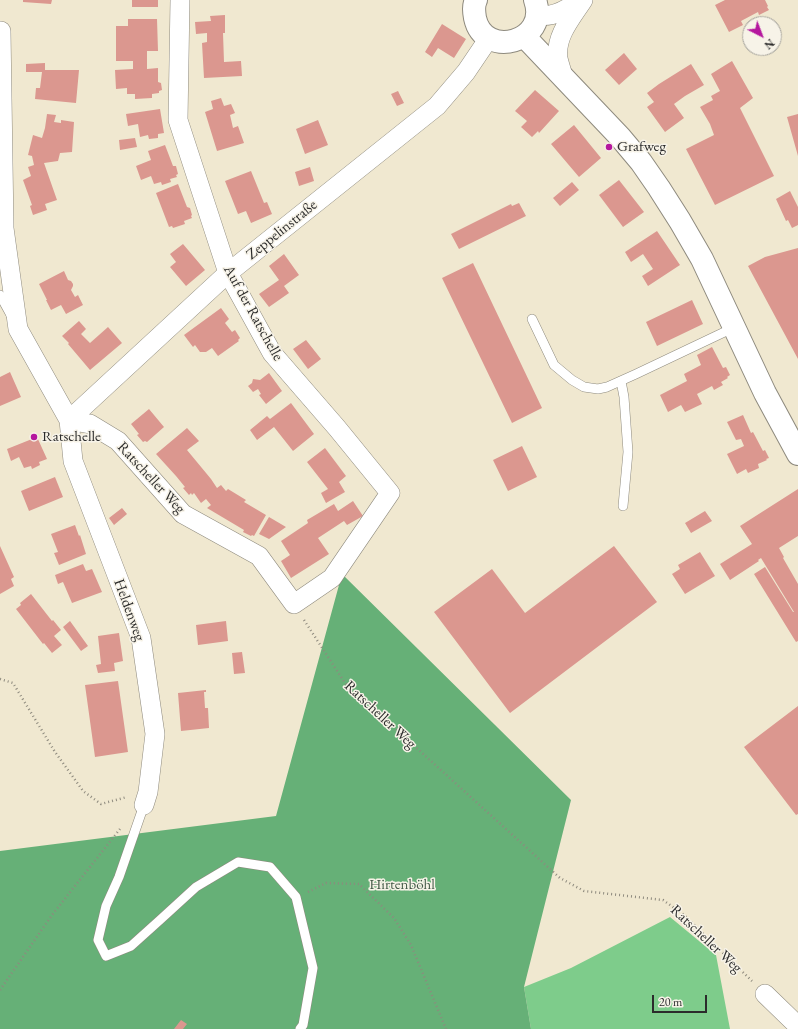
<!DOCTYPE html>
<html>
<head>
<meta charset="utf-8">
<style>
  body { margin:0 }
  #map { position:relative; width:798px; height:1029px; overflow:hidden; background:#f0e8d0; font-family:"EB Garamond",serif }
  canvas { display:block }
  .north { position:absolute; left:742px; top:16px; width:40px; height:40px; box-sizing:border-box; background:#f7f3e8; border:1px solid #a5a39c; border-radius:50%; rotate:138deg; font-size:11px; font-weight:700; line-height:16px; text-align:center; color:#2b2b2b }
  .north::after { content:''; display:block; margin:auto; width:14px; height:18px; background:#b5179e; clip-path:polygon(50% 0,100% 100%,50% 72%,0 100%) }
  .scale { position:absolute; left:652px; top:995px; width:55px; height:18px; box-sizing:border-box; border:2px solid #2b2b2b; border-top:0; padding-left:5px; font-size:12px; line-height:14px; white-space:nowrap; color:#2b2b2b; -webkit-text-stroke:3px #f7f3e8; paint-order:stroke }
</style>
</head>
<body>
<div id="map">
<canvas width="798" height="1029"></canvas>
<div class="north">N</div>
<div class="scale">20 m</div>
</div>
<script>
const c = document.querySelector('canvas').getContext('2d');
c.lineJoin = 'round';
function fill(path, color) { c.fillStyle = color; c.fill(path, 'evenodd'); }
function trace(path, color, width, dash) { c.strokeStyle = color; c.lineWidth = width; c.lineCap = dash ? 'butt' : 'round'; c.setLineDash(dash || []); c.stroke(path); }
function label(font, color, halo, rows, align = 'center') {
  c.font = font + ' "EB Garamond",serif'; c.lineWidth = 3; c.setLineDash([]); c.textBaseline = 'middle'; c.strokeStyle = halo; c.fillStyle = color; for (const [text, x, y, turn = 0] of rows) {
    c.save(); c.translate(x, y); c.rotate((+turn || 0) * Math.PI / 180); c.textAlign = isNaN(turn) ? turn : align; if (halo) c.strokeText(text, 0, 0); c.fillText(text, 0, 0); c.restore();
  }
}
fill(new Path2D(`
  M670 917 716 955 730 1029H531L524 987 571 968Z`), '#7ecc8b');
fill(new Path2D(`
  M342 574 571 800 524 987 531 1029H0V851L276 816Z`), '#66b077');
fill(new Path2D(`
  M23 0H52L51 4 23 2Z
  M132 0H158V7H132Z
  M725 0H765L768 6 767 7 769 10 759 15 758 12 741 21 743 25 729 32 715 5Z
  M225 15V33H223L224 62 241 61 242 76 204 78 202 43 207 42V33L196 34 195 22 211 21 210 16Z
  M128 19H157L158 51H147V69L158 68V82L161 83 162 90 159 91V93L152 94V98L135 99V94H127V88L116 89 115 70 133 69V61H116V26H128Z
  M442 24 466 39 454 58 438 48 432 57 425 52Z
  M624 53 637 69 619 85 605 70Z
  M732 61 753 98 740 108 774 176 715 205 686 149 714 135 710 124 700 107 713 100 711 96 720 91 711 74Z
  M45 63V70H79L76 103 35 99 36 88H40L42 72H26V64Z
  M691 64 704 85 685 96 674 104 684 118 665 132 647 107 654 102 647 93 659 84Z
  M535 90 559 111 539 133 538 131 532 137 521 127 527 121 515 111Z
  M398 91 404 103 397 106 391 94Z
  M221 98 224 106 231 104 235 113 230 115 233 128 238 126 244 143 217 151 205 112 213 109 211 101Z
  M160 109 164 133 158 134V138L149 139 148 135 140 137 138 124 128 126 126 114Z
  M47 114 56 115 54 122 61 123V120L74 122 72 152 60 153 58 161 44 163 57 200 45 204 47 210 33 215 30 206 32 205 23 180 31 176 28 167 34 165 32 156 28 155 33 135 42 138 45 128Z
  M798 114V156L787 117Z
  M318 120 328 145 305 154 296 129Z
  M574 125 601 158 579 177 551 144Z
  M135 138 137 147 120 150 119 140Z
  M165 145 173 166H176L178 174 176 175 177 177 170 179 171 182 162 185 161 182 154 184 151 176 141 180 136 166 151 160 148 151Z
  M310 167 314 181 299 186 295 172Z
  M251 171 264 203 267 202 272 214 251 223 246 211 238 214 225 181Z
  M619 180 644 212 623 227 599 195Z
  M572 182 579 190 560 206 553 198Z
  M178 184 187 207 190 208 192 215 191 216 192 218 184 221 185 224 173 228 172 226 169 227 156 193Z
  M790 191 798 207V225L792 228 788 220 786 221 776 199Z
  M519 203 526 216 459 249 451 234 511 204 512 206Z
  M657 231 680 265 648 286 642 276 653 269 643 254 631 262 625 252Z
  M183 244 205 270 186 286 170 267 176 262 170 254Z
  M798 248V359L748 266 765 257Z
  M284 254 299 275 284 286 289 293 269 307 259 294 279 280 269 266Z
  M473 263 542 408 512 423 442 278Z
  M64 271 68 280 71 281 73 284V286L71 290 75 297 78 295 83 305 66 314 61 305 51 310 46 300H47L39 284Z
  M692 300 703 324 657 346 646 322Z
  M221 308 229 319 225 323 232 332 235 330 240 338 238 340 239 341 218 356 212 348 206 352H200L195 345 193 347 184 335Z
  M79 321 86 329 81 334 90 343 108 327 122 343 90 370 68 344 69 343 62 336Z
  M306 340 321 359 308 369 293 349Z
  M712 347 723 368 726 367 730 375 727 377 728 378 721 382 723 385 714 390 712 386 697 394 702 404 685 412 681 405 668 412 660 395 687 381 684 374 701 365 697 355Z
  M10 372 21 397 0 406V377Z
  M269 373 282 391 266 404 259 395 261 394 258 389 253 392 248 386 252 383 253 379 260 380Z
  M291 403 314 434 293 451 274 427 257 440 250 430 267 416 270 419Z
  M149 409 164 427 147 442 145 441 143 442 137 435 139 434 131 424Z
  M743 415 751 433 753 432 763 451 765 450 769 458 766 459 767 460 758 464 759 468 748 473 746 469 737 474 727 454 744 446 741 439 736 440 727 422Z
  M187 428 199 441 187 450 211 479 217 488 221 485 226 491 228 489 246 500 244 502 266 515 254 536 252 535 251 536 243 532 244 530 207 508 211 505 206 499 201 503 194 493 192 495 191 493 189 495 183 488 185 487 176 476 156 454Z
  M37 437 47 459 39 462 40 465 32 469 31 466 24 468 19 457 11 461 7 449Z
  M522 446 537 477 508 491 493 460Z
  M325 448 346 476 339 482 345 492 326 503 321 493 328 489 307 462Z
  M55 477 63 497 29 511 21 491Z
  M798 489V536L779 548 784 557 783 558 798 584V641L796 642 754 574 765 567 793 612H794L761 558 758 560 759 561 730 580 720 564 752 544 740 526Z
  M353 501 363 516 347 525 344 521 318 538 329 554 291 578 281 561 290 555 281 541 308 523 307 520 334 504 338 511Z
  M122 508 127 514 114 525 109 518Z
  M705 511 712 521 691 533 685 523Z
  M269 517 286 527 269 539 259 534Z
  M75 525 79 536 80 535 86 554 59 565 54 553 58 552 51 534Z
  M0 546 14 577 11 579 14 586 0 594Z
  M614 546 657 602 510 713 434 612 492 569 525 613Z
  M700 552 715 576 685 594 672 574 680 569 678 565Z
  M83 564 86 571 92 569 102 592 72 603 63 582 58 584 55 575Z
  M31 594 52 621 53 620 61 630 54 636 62 645 52 653 44 643 43 644 16 609 21 605 20 603Z
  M70 621 88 646 81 651 63 627Z
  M226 621 228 641 198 645 196 625Z
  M119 633 123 661 114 663 115 671 98 673 96 665 101 664 98 636Z
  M242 652 245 673 234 674 232 653Z
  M118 681 128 752 95 757 85 685Z
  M206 690V692H204L205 708H208L209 728 181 731 178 693Z
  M798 706V814L796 815 744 747Z
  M181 1020 187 1024 183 1029H174Z`), '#db978f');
const service = new Path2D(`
  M0 295 11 315
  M532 319 554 365 572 380 584 387 598 389 607 387 636 374 735 327
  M621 381 624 397 628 452 623 506
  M144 805 119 877 106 906 98 940 106 956 131 946 161 919 196 887 238 862 270 867 296 897 313 968 303 1025 300 1029`);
const minor = new Path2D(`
  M537 15C553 18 567 10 579 0
  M1 31 4 228 18 329 69 420 73 461 141 638 155 734 148 792 144 805
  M563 77C562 71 559 64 558 58 555 36 572 17 583 0
  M69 420 90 424 118 441 183 514 259 556 294 604 332 578 390 493 337 428 272 353 228 273 178 120 180 0
  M69 420 228 273 437 106 466 72 489 38
  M765 994 798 1026`);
const secondary = new Path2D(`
  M476 0C473 6 474 12 475 18 484 60 550 42 535 0
  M524 36 620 137 641 162 659 188 680 221 702 259 765 393 798 454`);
trace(service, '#8e8a7e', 10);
trace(minor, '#8e8a7e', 20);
trace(secondary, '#8e8a7e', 24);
trace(new Path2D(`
  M304 620 345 683 560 878 584 891 663 900 684 915 752 981
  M0 679 13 683 55 752 83 791 101 804 127 797
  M308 892 326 883 359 884 394 918 411 945 446 1029
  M0 990 52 915 120 829`), '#8e8a7e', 2.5, [1, 3]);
trace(service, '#fff', 9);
trace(minor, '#fff', 19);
trace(secondary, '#fff', 22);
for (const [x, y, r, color] of [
  [609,147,4,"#b5179e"],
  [34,437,4,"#b5179e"]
]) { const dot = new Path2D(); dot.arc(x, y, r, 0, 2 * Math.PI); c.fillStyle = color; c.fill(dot); trace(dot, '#f7f3e8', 1.5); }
label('15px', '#2b2b2b', '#f7f3e8', [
  ["Grafweg",617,147],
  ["Ratschelle",42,437]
], 'left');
label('15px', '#2b2b2b', '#f7f3e8', [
  ["Zeppelinstraße",282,230,-39],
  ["Auf der Ratschelle",253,313,61],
  ["Ratscheller Weg",151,478,47],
  ["Heldenweg",129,610,70],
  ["Ratscheller Weg",380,715,43],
  ["Ratscheller Weg",706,939,43]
]);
label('15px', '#445b48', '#f7f3e8', [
  ["Hirtenböhl",402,885]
]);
</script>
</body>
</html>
